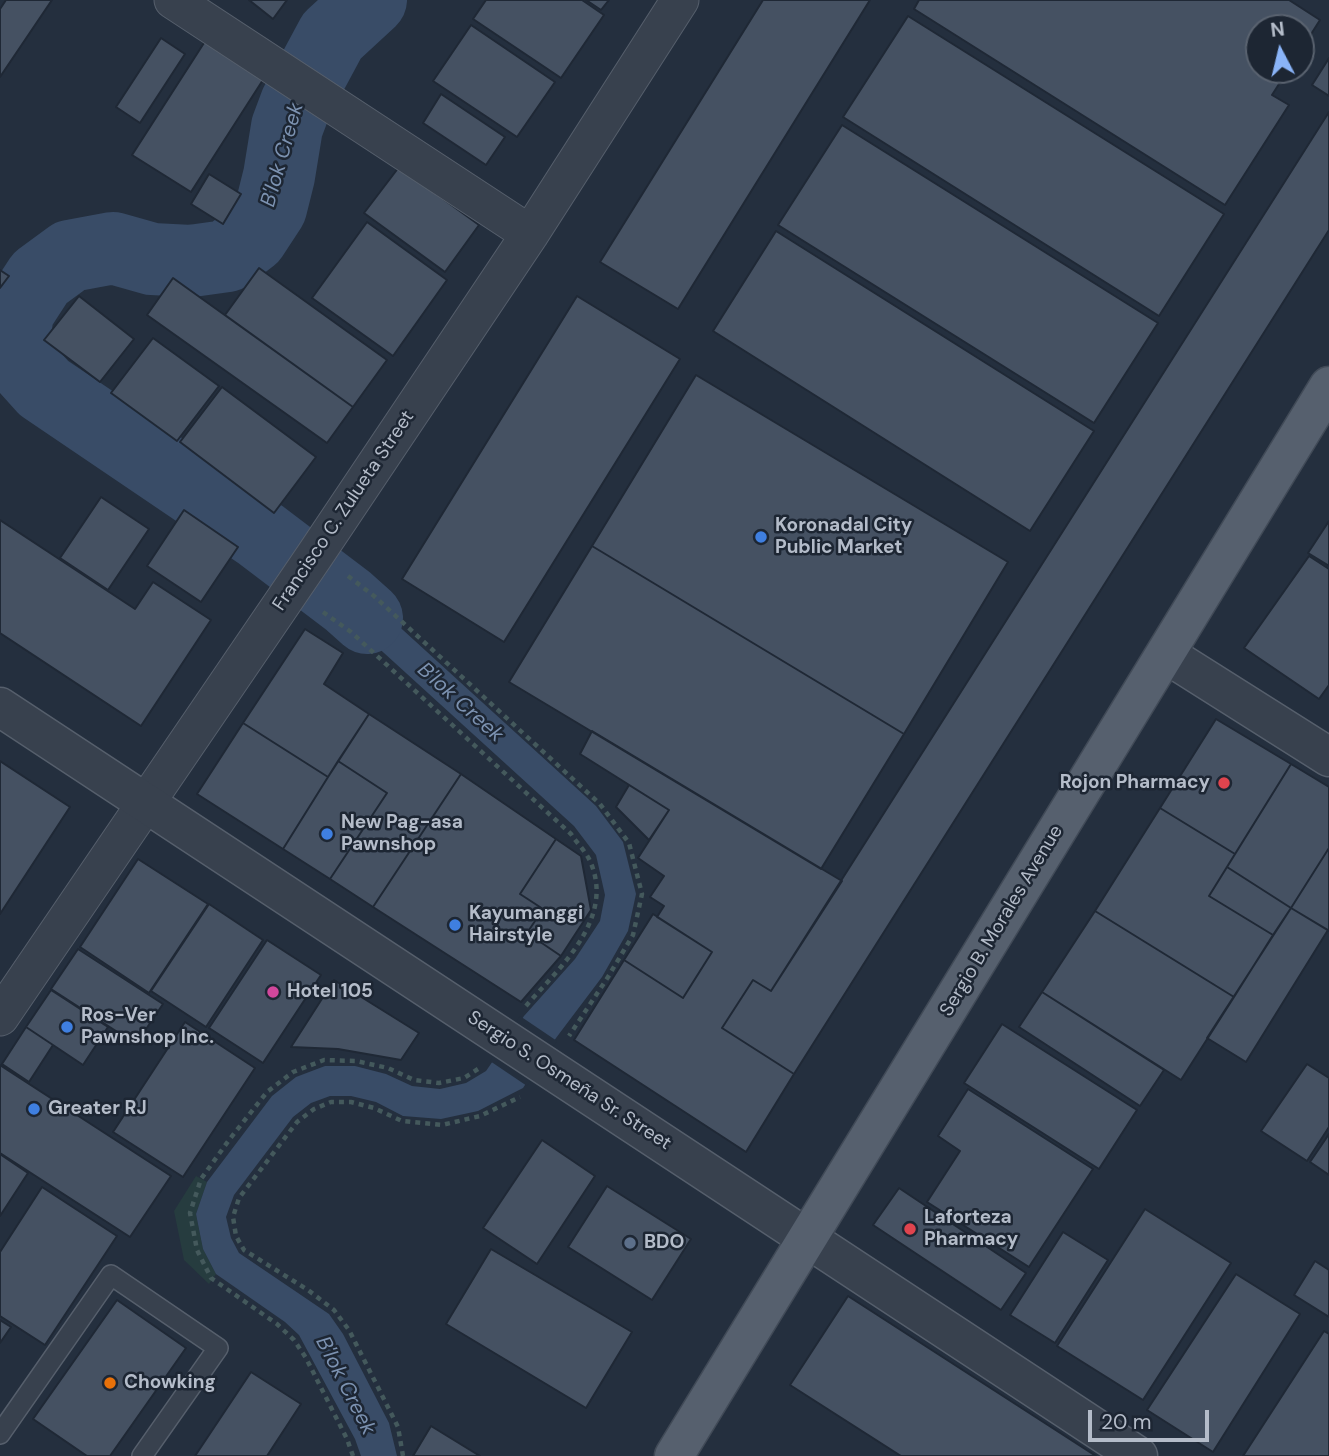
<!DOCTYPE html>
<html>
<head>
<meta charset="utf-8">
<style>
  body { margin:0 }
  #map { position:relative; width:1329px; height:1456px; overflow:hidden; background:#242f3e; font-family:"DM Sans",sans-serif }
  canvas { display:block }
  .north { position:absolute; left:1245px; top:14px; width:70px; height:70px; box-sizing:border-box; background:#1d2633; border:2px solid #59626f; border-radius:50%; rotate:353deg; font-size:19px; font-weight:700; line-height:28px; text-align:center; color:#b4bcc9 }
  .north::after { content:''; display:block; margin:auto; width:24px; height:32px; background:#8ab4f8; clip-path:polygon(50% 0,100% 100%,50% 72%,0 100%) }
  .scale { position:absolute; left:1088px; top:1410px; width:121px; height:32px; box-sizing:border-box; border:4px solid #b4bcc9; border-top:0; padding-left:9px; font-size:21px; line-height:24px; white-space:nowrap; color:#b4bcc9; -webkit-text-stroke:5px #1d2633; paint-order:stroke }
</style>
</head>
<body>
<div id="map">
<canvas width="1329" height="1456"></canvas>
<div class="north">N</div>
<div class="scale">20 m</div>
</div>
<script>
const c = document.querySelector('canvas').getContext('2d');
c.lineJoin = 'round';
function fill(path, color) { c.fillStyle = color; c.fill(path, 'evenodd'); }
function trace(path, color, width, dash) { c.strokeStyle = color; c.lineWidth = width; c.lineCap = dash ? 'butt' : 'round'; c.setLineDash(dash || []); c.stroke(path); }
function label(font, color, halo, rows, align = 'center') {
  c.font = font + ' "DM Sans",sans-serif'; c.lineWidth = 5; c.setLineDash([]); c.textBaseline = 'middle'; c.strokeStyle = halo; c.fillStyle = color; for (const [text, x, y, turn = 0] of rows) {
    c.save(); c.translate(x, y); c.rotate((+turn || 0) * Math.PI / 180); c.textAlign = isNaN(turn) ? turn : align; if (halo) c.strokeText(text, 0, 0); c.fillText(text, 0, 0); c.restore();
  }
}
fill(new Path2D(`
  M196 1176 207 1182 196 1214 203 1249 216 1274 209 1284 184 1260 174 1211Z`), '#263c3f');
fill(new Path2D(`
  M318 559 358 589 596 806 623 842 636 894 628 931 602 977 556 1038 523 1088 478 1111 441 1119 403 1116 376 1102 351 1096H330L311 1103 293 1117 234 1195 226 1217 231 1238 239 1253 329 1314 343 1334 389 1423 397 1456H361L355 1439 299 1335 285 1322 216 1274 203 1249 196 1214 207 1182 272 1096 296 1077 325 1066H355L386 1074 412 1086 440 1089 466 1083 486 1071 524 1016 575 959 600 921 605 895 596 855 574 826 339 612 301 584Z`), '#394c67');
fill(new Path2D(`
  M520 1016 557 1041 527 1086 490 1061Z`), '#242f3e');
trace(new Path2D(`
  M367 618 348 601 261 535 44 388 25 367 14 341 18 312 40 278 70 256 113 248 152 259 191 261 227 256 252 237 271 208 279 176 287 127 296 103 332 36 371 0`), '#394c67', 72);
const building = new Path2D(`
  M6 0H52L0 77V9Z
  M249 0H287L273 19Z
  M486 0H582L604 15 561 78 473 19Z
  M586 0H609L601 10Z
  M763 0H870L678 309 600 262Z
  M919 0H1289L1320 20 1301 50V28H1259V70H1288L1272 95 1289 105 1225 205 914 9Z
  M908 16 1224 214 1159 316 843 117Z
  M471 25 555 82 517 137 433 81Z
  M211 32 270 69 191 192 132 155Z
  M161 38 185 54 140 123 116 107Z
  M1329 58V96L1312 85Z
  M441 94 505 137 486 165 423 123Z
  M1329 112V230L794 1074 722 1028 753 980 771 991Z
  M842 125 1158 323 1094 423 778 225Z
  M399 167 479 225 445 272 364 213Z
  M209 174 241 194 223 224 191 204Z
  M367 222 447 280 393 356 312 298Z
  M776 231 1094 431 1030 531 713 331Z
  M259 268 387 360 353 407 225 315Z
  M0 270 9 276 0 288Z
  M173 278 353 407 327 443 147 315Z
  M79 296 134 339 100 382 44 340Z
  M577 296 680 359 504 642 402 579Z
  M153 338 219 386 177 441 111 393Z
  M696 375 1008 562 904 734 592 546Z
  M222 387 316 457 274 513 180 442Z
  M101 497 149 529 108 590 60 558Z
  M184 510 238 547 201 602 147 566Z
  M0 520 135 609 153 582 211 620 141 726 0 633Z
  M1329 521V566L1308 553Z
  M592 546 904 734 821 869 509 682Z
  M1309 556 1329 569V685L1319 699 1244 648Z
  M305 629 343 653 324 684 369 714 328 777 243 723Z
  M369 714 461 774 373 907 330 879 387 793 338 761Z
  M1216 719 1291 764 1235 854 1160 808Z
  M243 723 328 777 283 849 197 794Z
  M592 731 842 881 771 991 753 980 722 1028 794 1074 746 1152 574 1040 624 960 683 998 712 952 657 917 664 906 650 897 664 876 638 858 669 810 580 754Z
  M0 761 70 807 0 914Z
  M338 761 387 793 330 879 283 849Z
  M1291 764 1329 787V848L1291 908 1227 867Z
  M461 774 556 839 520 894 543 909 527 933 561 956 521 1002 373 907Z
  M629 785 669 810 649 840 616 807Z
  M1160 808 1235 854 1209 896 1273 935 1234 997 1095 911Z
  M556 839 581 856 591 910 561 956 527 933 543 909 520 894Z
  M1329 848V931L1291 908Z
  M138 859 208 904 149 993 80 947Z
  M1227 867 1291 908 1273 935 1209 896Z
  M209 904 263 940 206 1027 151 991Z
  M1291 908 1328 930 1246 1062 1207 1038Z
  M1095 911 1234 997 1181 1080 1042 992Z
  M653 914 712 952 683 998 624 960Z
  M267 940 321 975 263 1063 209 1028Z
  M78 949 163 1004 136 1044 51 989Z
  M334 980 419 1033 401 1060 338 1049 291 1047Z
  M51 990 108 1027 83 1065 26 1027Z
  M1042 992 1164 1070 1140 1106 1019 1027Z
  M185 1022 255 1068 183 1177 113 1132Z
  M1002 1024 1137 1110 1099 1169 964 1083Z
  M26 1027 53 1045 29 1082 2 1064Z
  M1307 1064 1329 1078V1127L1307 1161 1261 1131Z
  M0 1065 171 1176 130 1237 0 1153Z
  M968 1089 1093 1169 1029 1267 927 1202 960 1151 938 1136Z
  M1329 1134V1175L1310 1162Z
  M542 1140 595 1176 537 1264 483 1228Z
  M0 1154 28 1173 0 1216Z
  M607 1186 691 1239 652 1300 568 1247Z
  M42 1187 117 1236 45 1345 0 1316V1252Z
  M899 1188 1026 1273 1001 1310 873 1225Z
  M1145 1209 1231 1263 1143 1400 1057 1346Z
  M1063 1232 1108 1260 1055 1343 1010 1315Z
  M491 1249 632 1332 586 1408 446 1324Z
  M1315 1261 1329 1270V1317L1294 1295Z
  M1236 1274 1300 1314 1213 1452 1147 1410Z
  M848 1296 1096 1456H901L790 1385Z
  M117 1300 186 1348 110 1456H87L33 1419Z
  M0 1320 11 1327 0 1343Z
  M1324 1331 1329 1334V1456H1243Z
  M251 1372 301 1404 267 1456H195Z
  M431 1426 480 1456H413Z`);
fill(building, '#455162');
trace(building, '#1f2835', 2);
const service = new Path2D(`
  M0 1434 111 1275 218 1348 142 1456`);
const minor = new Path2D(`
  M173 0 530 234
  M0 1017 315 555 530 234 680 0`);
const tertiary = new Path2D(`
  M1166 654 1329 757
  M0 707 1138 1456`);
const primary = new Path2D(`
  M674 1456 1329 386`);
trace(service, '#565f6c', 22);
trace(minor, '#565f6c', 39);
trace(tertiary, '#565f6c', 41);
trace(primary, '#414a57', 41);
trace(new Path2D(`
  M348 576 374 596 600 804 629 843 642 894 633 935 608 977 569 1036
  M323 612 351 632 571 834C577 843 586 852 590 861 616 919 559 968 525 1007
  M353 1456 347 1439 306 1358 294 1340 277 1324 211 1278 197 1250 190 1213 201 1179 229 1140 267 1092 293 1072 324 1060 356 1061 388 1068 414 1080 439 1083 464 1078 478 1069
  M403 1456 398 1427 349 1330 334 1310 308 1290 244 1250 236 1236 233 1217 239 1198 297 1122 314 1109 331 1102H351L374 1108 402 1121 442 1125 480 1116 520 1097`), '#44595c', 4.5, [5, 5]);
trace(service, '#38414e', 19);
trace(minor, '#38414e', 37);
trace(tertiary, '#38414e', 38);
trace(primary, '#56606e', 38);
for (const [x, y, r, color] of [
  [761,537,7,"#3f7fe0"],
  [1224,783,7,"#e0444e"],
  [327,834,7,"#3f7fe0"],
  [455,925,7,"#3f7fe0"],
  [273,992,7,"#d1479c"],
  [67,1027,7,"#3f7fe0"],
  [34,1109,7,"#3f7fe0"],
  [910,1229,7,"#e0444e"],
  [630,1243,7,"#5c6f8a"],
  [110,1383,7,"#e8710a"]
]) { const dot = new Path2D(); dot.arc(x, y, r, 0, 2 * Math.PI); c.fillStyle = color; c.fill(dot); trace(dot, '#1d2633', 2.5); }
label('19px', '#b4bcc9', '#1d2633', [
  ["Francisco C. Zulueta Street",344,511,-56],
  ["Sergio B. Morales Avenue",1002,921,-59],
  ["Sergio S. Osmeña Sr. Street",569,1081,33]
]);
label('bold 19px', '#b4bcc9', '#1d2633', [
  ["Koronadal City",775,526],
  ["Public Market",775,548],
  ["Rojon Pharmacy",1210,783,"right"],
  ["New Pag-asa",341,823],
  ["Pawnshop",341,845],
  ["Kayumanggi",469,914],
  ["Hairstyle",469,936],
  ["Hotel 105",287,992],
  ["Ros-Ver",81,1016],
  ["Pawnshop Inc.",81,1038],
  ["Greater RJ",48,1109],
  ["Laforteza",924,1218],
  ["Pharmacy",924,1240],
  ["BDO",644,1243],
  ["Chowking",124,1383]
], 'left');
label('italic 21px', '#7c92b1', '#1d2633', [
  ["B'lok Creek",283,155,-74],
  ["B'lok Creek",460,703,42],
  ["B'lok Creek",345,1386,63]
]);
</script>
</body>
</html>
